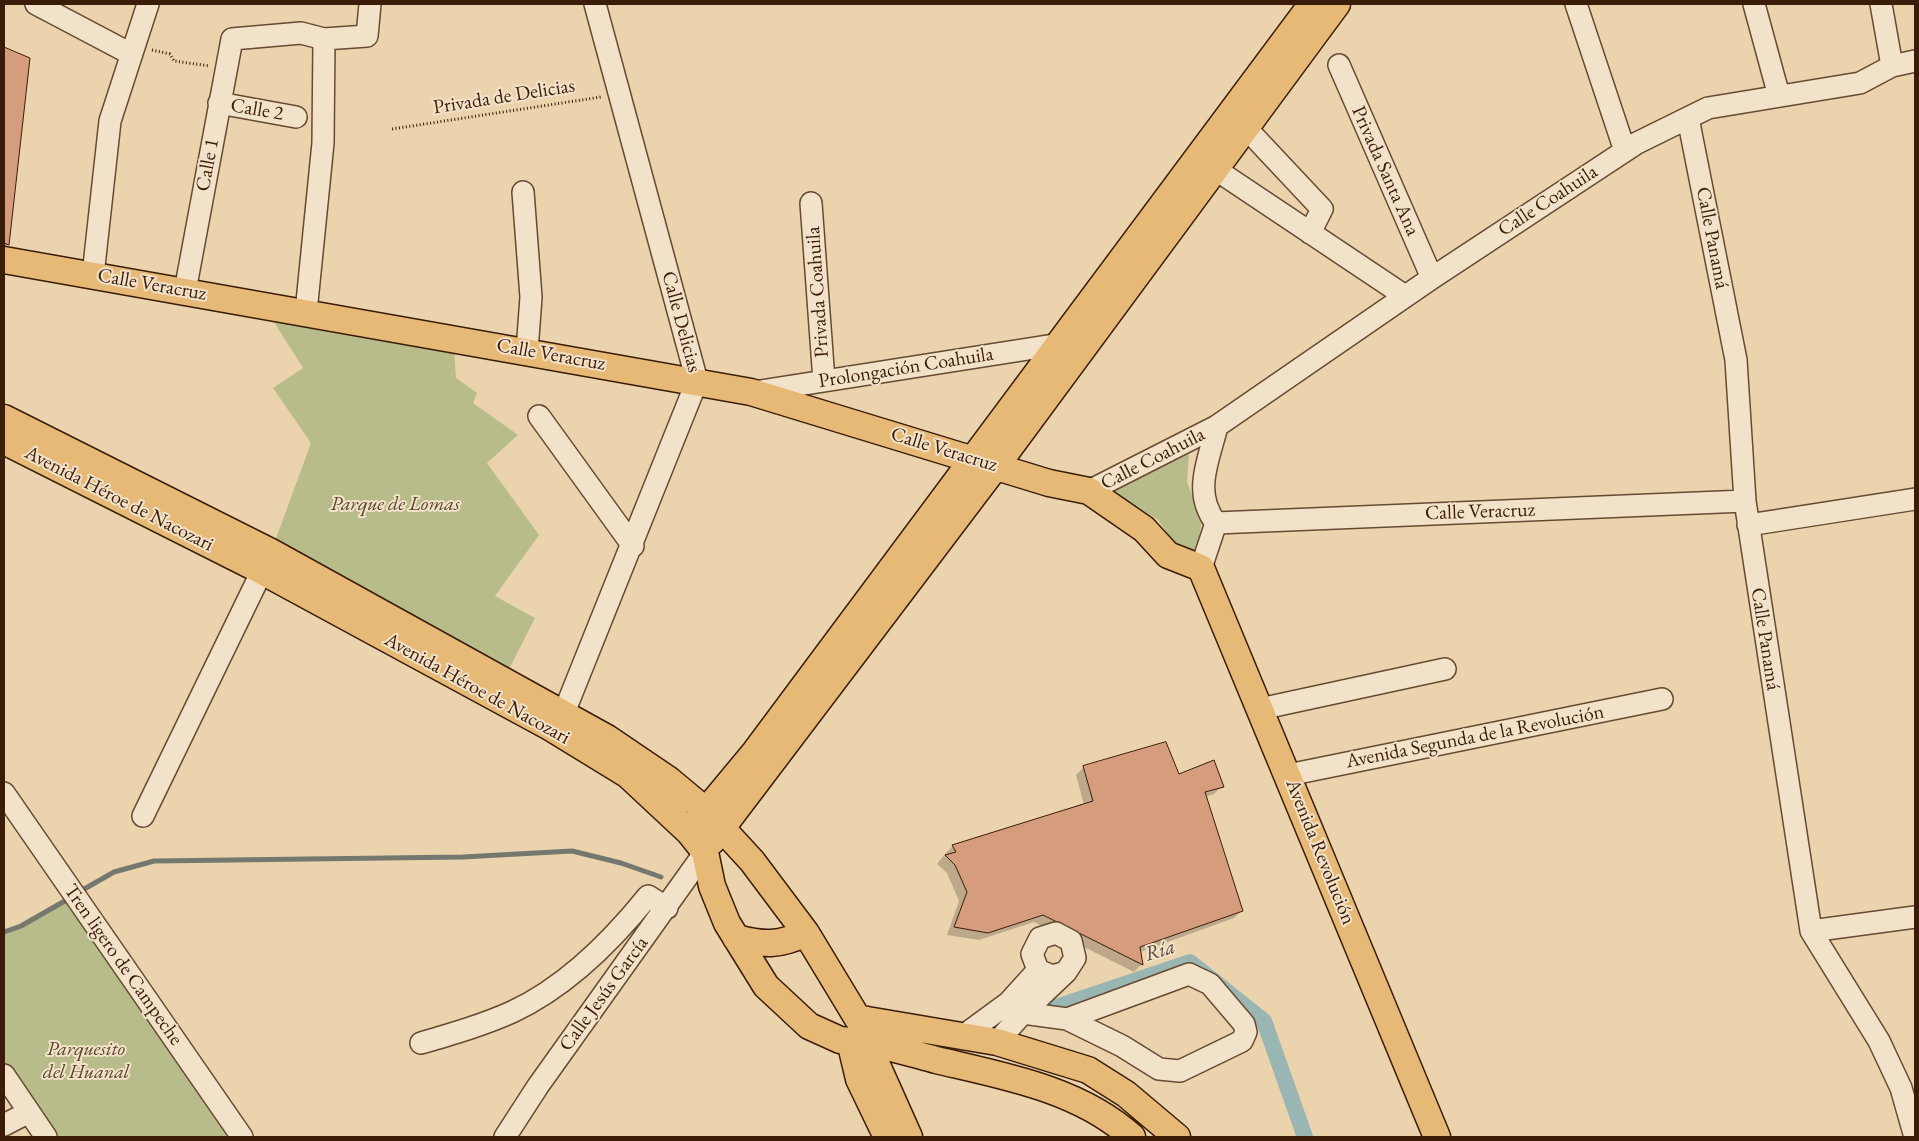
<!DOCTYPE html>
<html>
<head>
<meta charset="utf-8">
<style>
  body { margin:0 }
  #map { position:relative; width:1919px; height:1141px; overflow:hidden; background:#ebd3ad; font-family:"EB Garamond",serif }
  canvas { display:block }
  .frame { position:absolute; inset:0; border:5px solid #3a1c08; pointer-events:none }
</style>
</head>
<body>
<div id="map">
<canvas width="1919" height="1141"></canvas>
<div class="frame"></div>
</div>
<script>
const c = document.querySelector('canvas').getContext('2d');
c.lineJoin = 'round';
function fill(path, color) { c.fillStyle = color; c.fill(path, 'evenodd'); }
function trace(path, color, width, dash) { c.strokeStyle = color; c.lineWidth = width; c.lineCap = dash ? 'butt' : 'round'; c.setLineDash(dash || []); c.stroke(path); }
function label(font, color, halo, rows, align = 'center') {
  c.font = font + ' "EB Garamond",serif'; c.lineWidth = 4; c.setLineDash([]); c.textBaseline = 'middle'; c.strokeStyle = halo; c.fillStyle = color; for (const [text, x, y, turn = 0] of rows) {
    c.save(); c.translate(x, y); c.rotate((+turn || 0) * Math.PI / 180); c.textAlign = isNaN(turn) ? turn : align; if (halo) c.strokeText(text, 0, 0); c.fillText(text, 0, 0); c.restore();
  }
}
fill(new Path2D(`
  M267 311 454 347 456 378 477 393 473 403 518 435 487 463 539 535 495 596 535 618 503 681 271 552 311 443 273 388 303 368Z
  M1189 454 1187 482 1202 521 1196 552 1174 542 1158 520 1111 490Z
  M65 901 209 1110 227 1137H47L4 1070V932L21 926Z`), '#b7bc8a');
fill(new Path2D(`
  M4 49 29 58 8 244 4 248Z
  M1084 767 1178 776 1222 786 1214 794 1205 797 1242 910 1234 918 1140 952 1142 964 1134 972 1034 922 979 940 947 935 959 901 947 873 937 864 945 854 953 846 1084 805 1076 775Z`), '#0003');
trace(new Path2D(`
  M79 892 114 872 154 861 463 857 572 851 621 863 661 877
  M4 932 21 926 70 898`), '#74786e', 5);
trace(new Path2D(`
  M937 1047 1190 962 1264 1021 1305 1137`), '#9ab6b2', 16);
const building = new Path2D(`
  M4 47 30 58 9 245 4 243Z
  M1166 742 1179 774 1214 760 1224 787 1205 792 1243 911 1140 947 1143 965 1043 915 988 933 954 927 967 892 955 865 945 855 956 852 952 845 1093 801 1083 766Z`);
fill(building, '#d59d7d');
trace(building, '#3a1c08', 1);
const minor = new Path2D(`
  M36 4 131 54
  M1576 4 1625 151
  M1754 4 1779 96
  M1881 4 1892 66
  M1339 65 1432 278
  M219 103 296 117
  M1688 118 1736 360 1745 501 1811 931 1879 1041 1901 1088 1915 1137
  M1245 127 1322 209 1310 233
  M1215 169 1405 296
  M523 192 531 297 527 351
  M811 203 824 381
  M93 275 110 121 148 4
  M185 291 232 39 301 33 324 39
  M306 312 323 143 324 39 367 36 370 4
  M754 392 1060 344
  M539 416 633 546
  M1089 491 1217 426 1432 278 1637 143 1708 108 1860 83 1892 66 1915 61
  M1216 523 1745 501
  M1216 523C1192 492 1209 460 1217 426
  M1748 525 1915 499
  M1201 568 1216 523
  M1260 709 1445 669
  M552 723 563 715 697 381 595 4
  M1288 775 1662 699
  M4 793 242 1137
  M143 816 262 571
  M1811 931 1915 917
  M1008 1003 1023 1013 1067 1019 1122 1046 1159 1069 1180 1071 1242 1041 1246 1032 1244 1024 1210 984 1189 974 1067 1019
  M963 1036 1008 1003 1038 970
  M997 1042 1023 1013 1066 972 1075 958 1071 941 1056 933 1040 938 1032 954 1038 970 1052 976 1066 972
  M421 1043C452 1034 483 1025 512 1012 566 987 611 942 648 896L667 908
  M4 1075 46 1137
  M4 1125 29 1112
  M505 1137 538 1086 705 852`);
const major = new Path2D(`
  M4 260 751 392 1049 483 1089 491 1144 529 1168 555 1201 568 1437 1137
  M4 418 271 552 607 738 669 780 706 811 752 861 806 933 858 1019 867 1020V1043L909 1137
  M4 441 262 571 548 726 628 775 689 832 705 852 712 886 727 923 766 986 809 1026 840 1040 850 1041 859 1079 887 1137
  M696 823 755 752 1312 4
  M712 841 996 466 1337 4
  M736 938C764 945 779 946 806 933
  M867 1020 997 1042 1088 1070 1126 1094 1177 1137
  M855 1041C882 1044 910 1053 936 1060 1004 1076 1079 1089 1132 1137`);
trace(minor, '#664a31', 24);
trace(major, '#3a1c08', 29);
trace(new Path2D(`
  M152 50 170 54 174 61 210 66
  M392 129 601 97`), '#3a1c08', 3, [1, 2.5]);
trace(minor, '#f2e2ca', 21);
trace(major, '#e6ba76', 26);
label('20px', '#3a1c08', '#f2e2ca', [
  ["Privada de Delicias",504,97,-9],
  ["Calle 2",257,110,10],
  ["Calle 1",208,165,-79],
  ["Privada Santa Ana",1385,171,66],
  ["Calle Coahuila",1548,201,-33],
  ["Calle Panamá",1712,238,79],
  ["Calle Veracruz",152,285,10],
  ["Privada Coahuila",818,292,-94],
  ["Calle Delicias",681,322,75],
  ["Calle Veracruz",551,355,10],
  ["Prolongación Coahuila",906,368,-9],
  ["Calle Veracruz",944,450,17],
  ["Calle Coahuila",1153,459,-27],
  ["Avenida Héroe de Nacozari",119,499,27],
  ["Calle Veracruz",1480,512,-2],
  ["Calle Panamá",1765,639,81],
  ["Avenida Héroe de Nacozari",477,689,29],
  ["Avenida Segunda de la Revolución",1475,737,-11],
  ["Avenida Revolución",1320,852,68],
  ["Tren ligero de Campeche",123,965,55],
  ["Calle Jesús García",604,994,-54]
]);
label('italic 20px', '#594428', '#f2e2ca', [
  ["Parque de Lomas",395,505],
  ["Parquesito",86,1050],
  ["del Huanal",86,1073]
]);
label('italic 21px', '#574a3b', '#f2e2ca', [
  ["Ría",1160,951,-17]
]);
</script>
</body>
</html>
